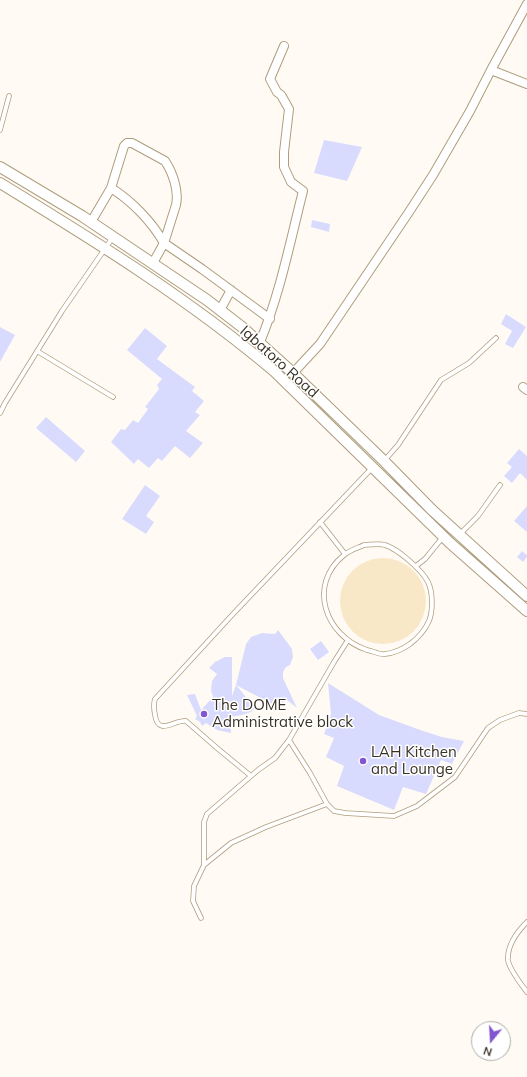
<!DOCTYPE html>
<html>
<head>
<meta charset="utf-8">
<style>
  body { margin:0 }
  #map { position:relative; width:527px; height:1077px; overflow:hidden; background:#fffbf4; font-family:Mulish,sans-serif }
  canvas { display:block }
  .north { position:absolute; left:471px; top:1021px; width:40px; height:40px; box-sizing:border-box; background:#fff; border:1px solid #afada7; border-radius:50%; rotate:198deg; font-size:11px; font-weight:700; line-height:16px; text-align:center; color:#383124 }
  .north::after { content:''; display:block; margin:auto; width:14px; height:18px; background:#8256cf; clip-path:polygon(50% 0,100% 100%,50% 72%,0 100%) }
</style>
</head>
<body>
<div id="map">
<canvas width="527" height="1077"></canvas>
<div class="north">N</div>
</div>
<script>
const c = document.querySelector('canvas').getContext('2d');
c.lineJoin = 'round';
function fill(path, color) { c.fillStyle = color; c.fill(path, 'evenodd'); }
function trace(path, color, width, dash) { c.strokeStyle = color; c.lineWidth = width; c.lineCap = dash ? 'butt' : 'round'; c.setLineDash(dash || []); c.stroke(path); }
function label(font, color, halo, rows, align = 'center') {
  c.font = font + ' Mulish,sans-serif'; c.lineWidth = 3; c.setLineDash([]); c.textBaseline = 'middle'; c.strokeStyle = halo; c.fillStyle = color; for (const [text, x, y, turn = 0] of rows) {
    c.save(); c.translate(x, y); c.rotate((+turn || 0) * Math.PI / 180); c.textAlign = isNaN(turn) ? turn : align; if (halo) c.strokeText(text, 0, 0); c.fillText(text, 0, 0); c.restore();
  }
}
fill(new Path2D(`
  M340 601a43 43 0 1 1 86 0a43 43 0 1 1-86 0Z`), '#f9e8c8');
fill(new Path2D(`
  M324 140 362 147 347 181 314 173Z
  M312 220 330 224 329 232 311 227Z
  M506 314 526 327 513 348 505 344 512 331 501 324Z
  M0 327 15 335 0 362Z
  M145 328 167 346 157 359 195 387 192 391 204 401 195 412 200 415 186 431 203 443 190 458 175 446 162 461 158 458 149 468 138 459 134 464 111 442 121 429 125 430 133 420 138 423 148 409 145 407 159 389 157 385 162 379 127 350Z
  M46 417 85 451 76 462 36 428Z
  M519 449 527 456V480L520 473 512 483 504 476 512 467 507 463Z
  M145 485 160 496 146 516 154 522 146 534 122 519Z
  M527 506V532L514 521Z
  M522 551 527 555V557L523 562 517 557Z
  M278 630 292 649 293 657 290 665 286 667 283 672V678L297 708 287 700 281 704 274 705 236 685 246 644 251 637 262 633 275 634Z
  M321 641 329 652 318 660 310 649Z
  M225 657H232V696L236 685 255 708 251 712 242 715 230 717 231 733 217 730 206 723 202 726 200 722 195 719 197 716 187 695 195 694 201 710 213 697 211 690 212 681 217 674 209 668 215 662Z
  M328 683 379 715 423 731 442 737 464 741 452 764 441 760 426 794 403 787 394 810 337 786 344 766 326 757 334 738 324 734 331 714Z`), '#d9dbfe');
const service = new Path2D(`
  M0 130 9 96
  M37 351 113 397
  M0 413 5 403 62 311 113 237
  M384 461 398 445 441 380 469 363 496 338
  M320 522 345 554
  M459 535 478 516 500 485
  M364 545C370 545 379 543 385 545 398 549 422 570 428 582 433 592 433 611 429 621 425 630 418 638 410 644 403 649 394 653 385 654 380 655 373 651 367 650 325 636 307 585 344 555 350 550 358 548 364 545Z
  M416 566 425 559 443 537
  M289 740 310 773 327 804 334 811 345 813 394 816 417 806 455 777 488 728 500 720 519 713 527 714
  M251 776 217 748 186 721C175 719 158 737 155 715 154 710 153 705 155 699L233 614 372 468
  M204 865 231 843 266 827 327 804
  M201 918 193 901 194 886 204 865V822L207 814 258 770 275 758 289 740 334 662 348 640
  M527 922C517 932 507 945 508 960 509 969 521 984 527 992`);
const minor = new Path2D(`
  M491 70 527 4
  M91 222 111 188 124 146 127 143H132L165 161C173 173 179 191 176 205L164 243C152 222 132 201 111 188
  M153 263 164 243 202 269 270 319
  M220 310 231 290
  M260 342C280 294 290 242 303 191L291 182 284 167V152L289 109 281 95 277 92 270 79 284 46
  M293 373 320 344 409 212 433 175 470 111 491 70 527 84
  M523 387 527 390`);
const tertiary = new Path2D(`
  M0 167 82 216 207 300 242 327 293 373 384 461 432 510 527 596
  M0 183C95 241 189 299 274 371L450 543 527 611`);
trace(service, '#ae9d7d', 5.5);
trace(minor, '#ae9d7d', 10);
trace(tertiary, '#ae9d7d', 12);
trace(service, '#fff', 4);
trace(minor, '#fff', 8);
trace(tertiary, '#fff', 10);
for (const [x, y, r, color] of [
  [204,714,4,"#8256cf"],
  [363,761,4,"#8256cf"]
]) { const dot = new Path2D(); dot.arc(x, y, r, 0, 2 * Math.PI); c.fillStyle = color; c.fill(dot); trace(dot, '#fff', 1.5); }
label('15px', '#383124', '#fff', [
  ["Igbatoro Road",279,362,42]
]);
label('15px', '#383124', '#fff', [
  ["The DOME",212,705],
  ["Administrative block",212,722],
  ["LAH Kitchen",371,752],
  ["and Lounge",371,769]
], 'left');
</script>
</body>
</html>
